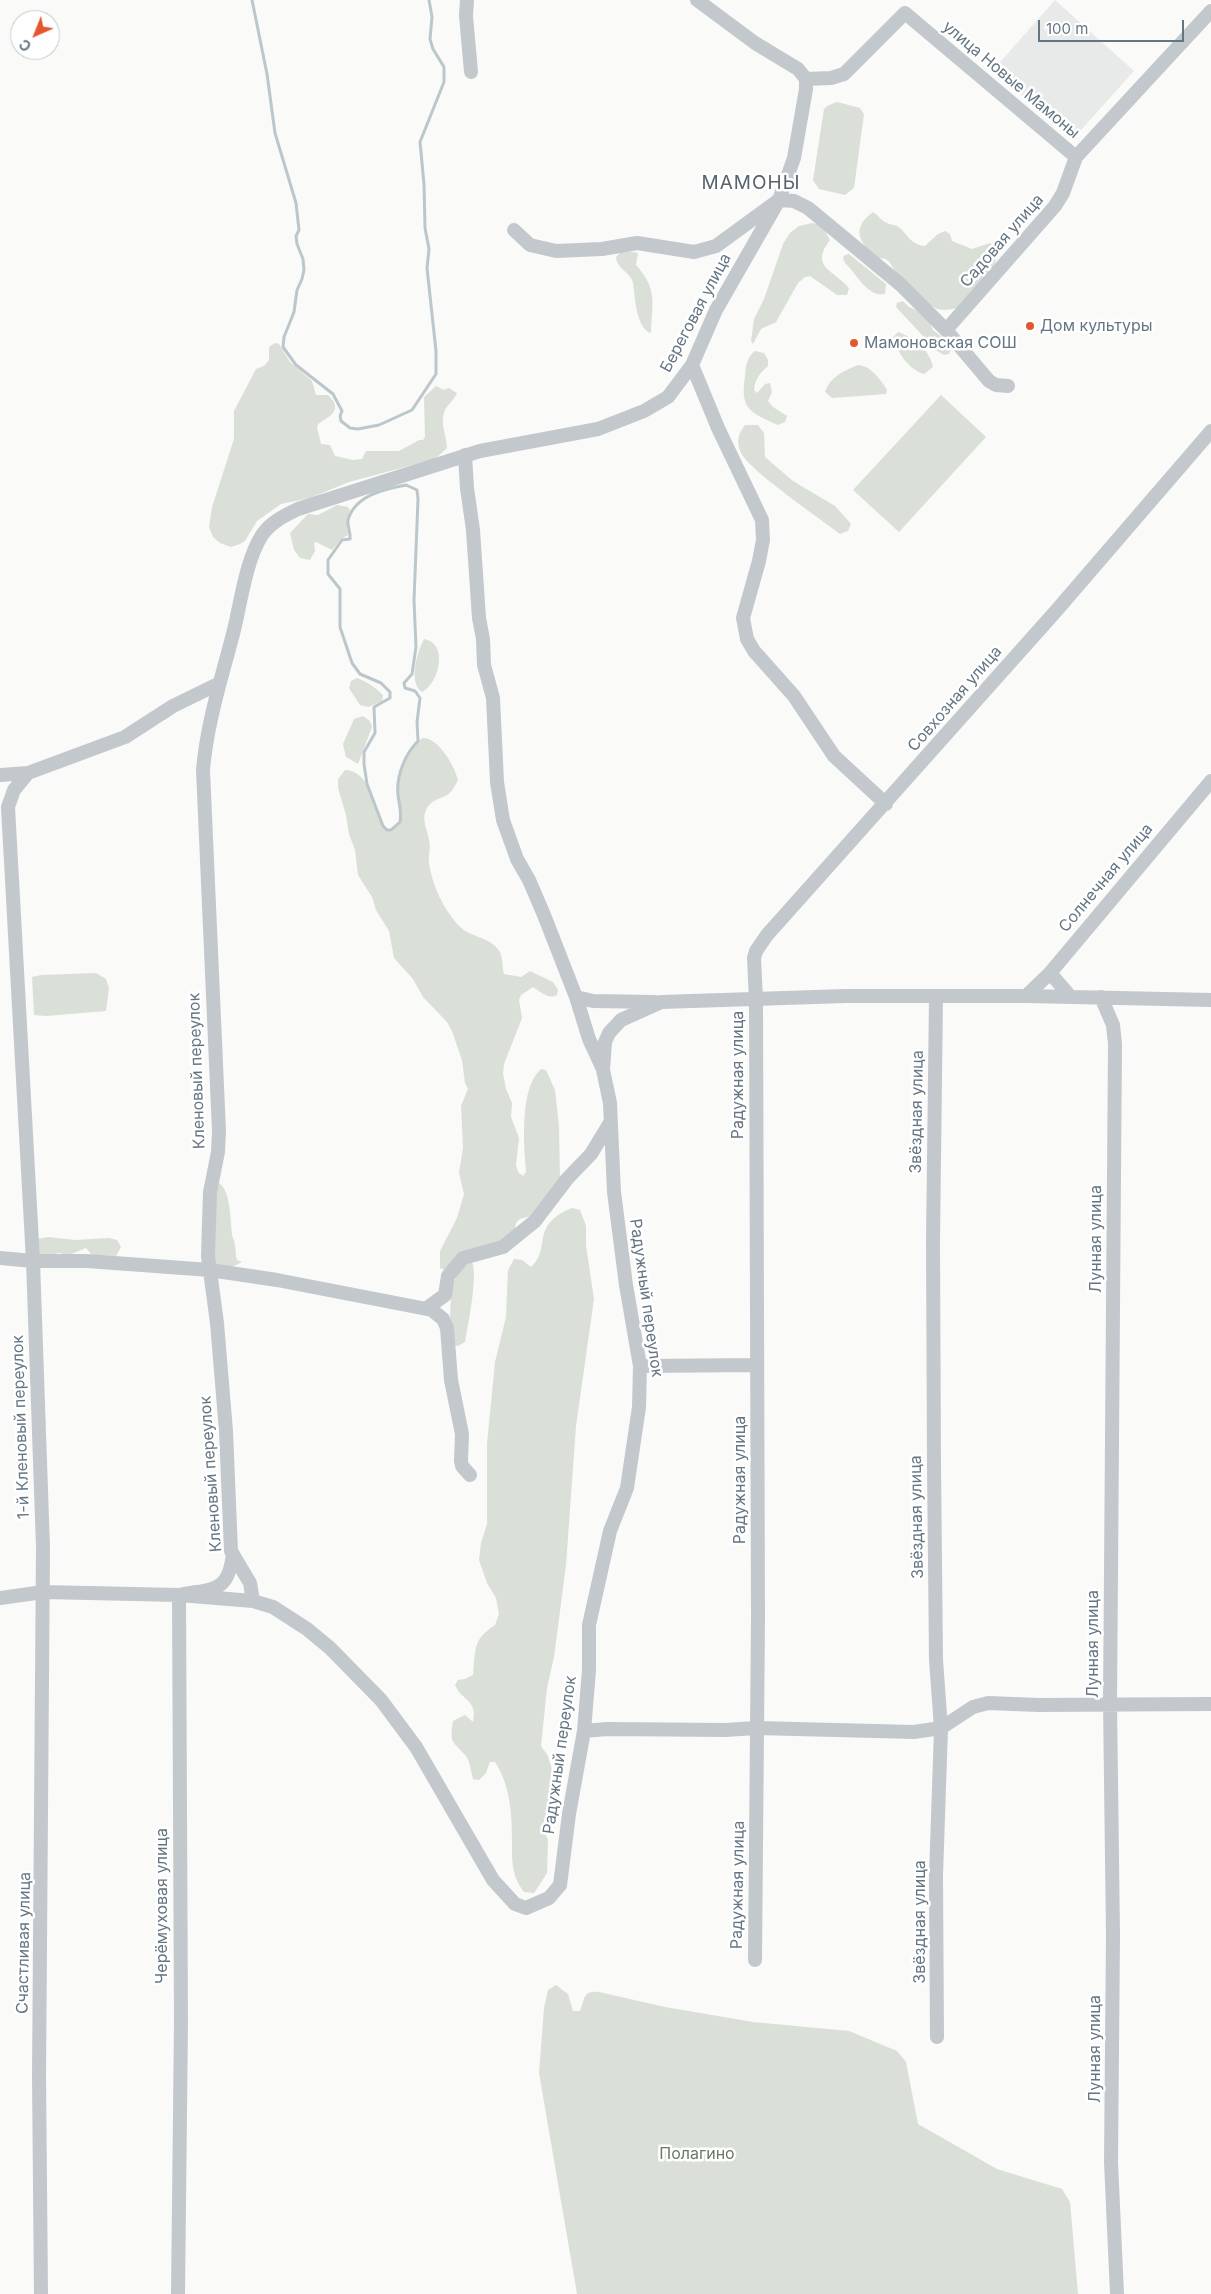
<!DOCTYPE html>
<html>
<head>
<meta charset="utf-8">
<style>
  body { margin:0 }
  #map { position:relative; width:1211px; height:2294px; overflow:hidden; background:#fafaf8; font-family:Inter,sans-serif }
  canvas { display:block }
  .north { position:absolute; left:10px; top:10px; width:50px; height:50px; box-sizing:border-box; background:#fff; border:1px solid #c1c8cd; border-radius:50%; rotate:224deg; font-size:14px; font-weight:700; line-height:20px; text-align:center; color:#657683 }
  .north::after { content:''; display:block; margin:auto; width:18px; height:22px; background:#e4572e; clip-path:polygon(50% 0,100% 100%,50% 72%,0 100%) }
  .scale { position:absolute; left:1038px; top:20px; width:146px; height:22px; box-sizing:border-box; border:2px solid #657683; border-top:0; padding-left:6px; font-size:15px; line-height:18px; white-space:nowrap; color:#657683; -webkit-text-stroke:4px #fff; paint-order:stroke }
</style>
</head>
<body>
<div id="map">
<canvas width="1211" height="2294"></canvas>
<div class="north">С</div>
<div class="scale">100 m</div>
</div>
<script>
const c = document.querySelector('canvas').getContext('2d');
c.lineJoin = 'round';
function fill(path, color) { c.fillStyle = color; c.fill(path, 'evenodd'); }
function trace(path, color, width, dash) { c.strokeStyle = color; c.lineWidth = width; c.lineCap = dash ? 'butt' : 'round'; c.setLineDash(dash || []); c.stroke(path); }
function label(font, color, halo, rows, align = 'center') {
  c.font = font + ' Inter,sans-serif'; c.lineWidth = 5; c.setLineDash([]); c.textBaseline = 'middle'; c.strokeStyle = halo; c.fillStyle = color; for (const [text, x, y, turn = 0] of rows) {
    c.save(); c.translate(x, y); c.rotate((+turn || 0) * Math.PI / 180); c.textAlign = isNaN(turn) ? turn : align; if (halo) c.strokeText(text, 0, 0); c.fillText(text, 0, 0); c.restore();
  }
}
fill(new Path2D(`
  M1055 0 1134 71 1072 140 993 70Z`), '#e8e9e9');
fill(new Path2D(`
  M837 102 860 108 864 114 854 188 845 195 819 189 813 180 824 109 827 106Z
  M873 212C878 215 881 220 885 222 890 225 895 224 900 228 908 236 912 245 925 246L938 234 945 231 950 234 952 241 972 249 990 243 998 249C999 269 971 294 958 308 951 309 945 311 938 309 928 306 903 282 896 273 890 264 889 256 876 259 860 242 850 229 873 212Z
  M812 223 822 225 830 240C809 267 834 270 849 288L847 295H837L810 276 805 277 798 283 776 322 761 329 753 344 751 341 754 319 764 299 783 244 790 233 799 226Z
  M623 250 638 253 636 265C658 290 652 302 651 333 636 329 635 296 633 283 631 272 617 270 616 257Z
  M849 254 886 284 885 294C868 298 856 273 845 263L843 258 845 255Z
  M903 301 909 307 916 310 930 323 933 330 947 341 951 350 949 354 944 355 937 351 896 307 897 303Z
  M898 332C914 338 930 350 933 367L924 374C908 369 898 353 893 337Z
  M275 343 279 344 290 362 312 381 316 395H328C344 410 330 416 318 424L317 428 321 444 330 445 335 456 353 460 362 459 366 451H399L419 440H423L425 437 424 397 436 386 444 390 449 388 457 393C454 401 446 405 444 413 440 424 447 437 447 448L435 459 349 482 310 498 281 504 257 521 245 541 240 544 231 547 220 543 213 537 209 527 212 507 234 439V411L256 369 264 366 269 360V347Z
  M755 351 764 353 768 360V366C760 373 755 379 754 390L757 393 765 384 770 383 772 392 768 401 773 407 787 416 785 422 778 425C749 412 740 409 745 376 746 365 747 357 755 351Z
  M858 365C870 365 881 380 887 390L886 394 832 398 825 392C830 377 843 371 858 365Z
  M941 395 986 437 899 532 853 490Z
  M745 425H758L764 433 765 457 793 481 835 506 851 524 848 531 840 534C821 519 750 471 741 453 736 442 738 434 745 425Z
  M337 505 348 507 350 510 347 519 348 535 341 539 332 550 316 542 314 543 315 551 310 560 300 558 294 550 290 533 308 514 318 515Z
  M424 639C449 643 439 684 422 692 408 683 417 652 424 639Z
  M357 678C367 682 375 687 383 695L382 701 368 707 360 705 349 688 351 681Z
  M363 716 370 721 372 727 358 764 346 757 343 744 354 719Z
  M423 738C439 738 455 767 458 780 455 786 452 792 447 795 438 800 430 800 426 810 421 821 428 830 429 840 431 847 428 856 429 863 432 885 443 908 458 925 470 938 490 936 500 952 503 958 502 968 504 974L521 977 530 971 553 982 558 990 557 995C549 1000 541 992 533 987L521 995 519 1000 522 1018 504 1064 503 1073 506 1089 512 1103 511 1117 519 1138 516 1165 518 1172 523 1176 526 1172C524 1146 519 1088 541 1069L546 1070 555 1090 559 1127 560 1179 531 1216 520 1219 516 1223 514 1233 446 1271 440 1268V1251L457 1218 464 1194 459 1173 463 1148 461 1106 468 1089 465 1083 462 1060 452 1031 447 1022 423 997 413 979 394 958 389 931 376 910 372 897 358 875 355 850 349 834 346 815 338 788V779L345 770C370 771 376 807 383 826L387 830H392L400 822 401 818C401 810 399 802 398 794 397 776 405 746 423 738Z
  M96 973 106 979 109 988 106 1011 46 1016 34 1015 32 977 41 975Z
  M219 1183C231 1191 230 1220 232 1234 232 1238 235 1241 235 1245 236 1250 235 1255 237 1260L242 1262 230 1268 217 1267C210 1244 209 1205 219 1183Z
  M572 1208 580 1210 586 1226V1245L594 1299 576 1426 566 1565 554 1657 547 1688 541 1746 548 1756 554 1776 543 1828 548 1840 547 1873 534 1893 524 1892C511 1875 512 1860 512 1840 512 1813 510 1785 495 1762H490L486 1773 479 1780 473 1779C471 1772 470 1761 466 1756 453 1741 449 1744 453 1721L465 1715 473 1722C478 1700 462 1701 455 1685L458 1680 465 1679 473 1675C476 1649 472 1640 495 1625L499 1614 496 1598 487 1583 479 1560 481 1543 487 1524V1444L495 1362 506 1317 508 1270 514 1259 522 1260 531 1267C552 1249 529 1225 572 1208Z
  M48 1237 75 1240 109 1238 117 1240 121 1247 116 1256 92 1255 86 1248 69 1255 59 1253 46 1256 38 1253V1239Z
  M472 1262C478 1275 468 1326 465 1342L458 1346 453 1345 451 1341C450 1314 448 1291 460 1267Z
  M556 1985 568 1994 573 2011H580C585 2000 582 1990 599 1992L665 2007 753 2022 849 2031 897 2051 906 2062 918 2124 997 2169 1062 2189 1070 2202 1078 2294H577L539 2073 544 2008 548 1990Z`), '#dadfd7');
trace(new Path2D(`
  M252 0 267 74 275 133 296 203 299 230 296 236 297 244 303 259 304 270 302 279 297 290 294 312 284 337 283 347 296 365 333 394 342 411 340 416 341 421 350 428 358 429 379 425 412 410 436 374V351L427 268 429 249 425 228 424 184 420 142 444 82V67L433 49 430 39 432 17 429 0
  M406 485 417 490 418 499 414 600 416 647 412 674 404 683 405 688 415 691 420 698 417 722 418 741C405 754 396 776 398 795 399 804 402 812 400 822L391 830H387L383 826 367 784 364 764V752L375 733 374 707 390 698V692L381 683 360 674 352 663 340 627V589L328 574V560L342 540 350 539C351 533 347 526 348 520 355 495 385 489 406 485Z`), '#bbc7cb', 3);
trace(new Path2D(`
  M467 0 466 16 471 72
  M806 79 831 78 844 74 905 13 1076 157
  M514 230 530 245 556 251 602 249 637 243 694 252 716 246 779 200 794 201 808 208 901 285 946 330 989 381 996 385 1008 386
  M946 330 1055 206 1063 193 1076 157 1211 11
  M692 365 718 428 762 520 763 540 759 561 743 618 747 639 754 651 794 696 834 756 886 804
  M465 455 467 488 473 530 479 618 483 639 484 665 493 698 497 782 503 820 517 859 529 880 544 915 576 997 593 1001 655 1002
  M0 775 28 773
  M1050 973 1070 996
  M936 996 933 1241 934 1465 936 1660 941 1728 936 1876 937 2037
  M1026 996 1050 973 1211 781
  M576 997 589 1039 602 1067
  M1101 997 1113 1025 1115 1044 1110 1703 1113 1935 1111 2162 1117 2294
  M0 1258 33 1261H87L210 1270 277 1280 432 1310 443 1319 447 1328 451 1380 462 1434 461 1461 462 1466 470 1475
  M427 1308 445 1295 448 1276 463 1258 503 1247 535 1221 567 1179 591 1154 610 1123
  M640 1366 757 1365
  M0 1598 43 1592 179 1595 253 1601 273 1607 307 1629 330 1648 381 1700 416 1747 493 1880 515 1904 526 1908 549 1898 560 1885 569 1814 584 1731 589 1670V1625L610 1531 627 1488 639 1407 640 1366 626 1285 614 1192 610 1103 603 1070 605 1042 609 1033 621 1020 661 1002 846 996H1026L1211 1000
  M253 1601 250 1583 231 1551 226 1431 217 1323 208 1256 210 1192 218 1152 219 1131 203 770C207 722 222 677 234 630 241 601 246 560 262 535 271 522 284 516 298 509L480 451 598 429 644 411 668 397 692 365 716 310 779 200 794 158 806 89V79L798 69 755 43 697 0
  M584 1731 607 1729 725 1730 756 1728 914 1732 941 1728 973 1707 988 1703 1039 1705 1211 1704
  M755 1960 758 1617 756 1000 754 958 756 951 767 935 1056 611 1211 431
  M41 2294 39 2076 43 1547 33 1261 8 807 14 790 28 773 125 737 173 706 218 684
  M178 2294 181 2022 179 1595C213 1588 228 1594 233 1554`), '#c3c8cc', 14);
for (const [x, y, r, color] of [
  [1030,326,5,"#e4572e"],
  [854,343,5,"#e4572e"]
]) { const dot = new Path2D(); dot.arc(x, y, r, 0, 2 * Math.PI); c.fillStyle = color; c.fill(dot); trace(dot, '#fff', 2); }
label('16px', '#657683', '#fff', [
  ["улица Новые Мамоны",1011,80,40],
  ["Садовая улица",1002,241,-49],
  ["Береговая улица",696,313,-62],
  ["Совхозная улица",955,699,-49],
  ["Солнечная улица",1106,878,-50],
  ["Кленовый переулок",197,1071,-92],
  ["Радужная улица",738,1075,-90],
  ["Звёздная улица",917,1112,-89],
  ["Лунная улица",1096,1239,-90],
  ["Радужный переулок",646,1298,82],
  ["1-й Кленовый переулок",21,1427,-92],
  ["Кленовый переулок",211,1474,-94],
  ["Радужная улица",740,1480,-90],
  ["Звёздная улица",917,1517,-91],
  ["Лунная улица",1093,1644,-90],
  ["Радужный переулок",560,1755,-82],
  ["Радужная улица",738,1885,-89],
  ["Черёмуховая улица",162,1906,-90],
  ["Звёздная улица",920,1922,-90],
  ["Счастливая улица",24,1943,-89],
  ["Лунная улица",1095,2049,-90]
]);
label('16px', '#657683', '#fff', [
  ["Дом культуры",1040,326],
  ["Мамоновская СОШ",864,343]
], 'left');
label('16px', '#687a64', '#fff', [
  ["Полагино",697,2154]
]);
c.letterSpacing = '1px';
label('19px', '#57646e', '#fff', [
  ["МАМОНЫ",751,183]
]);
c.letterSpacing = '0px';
</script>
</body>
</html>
